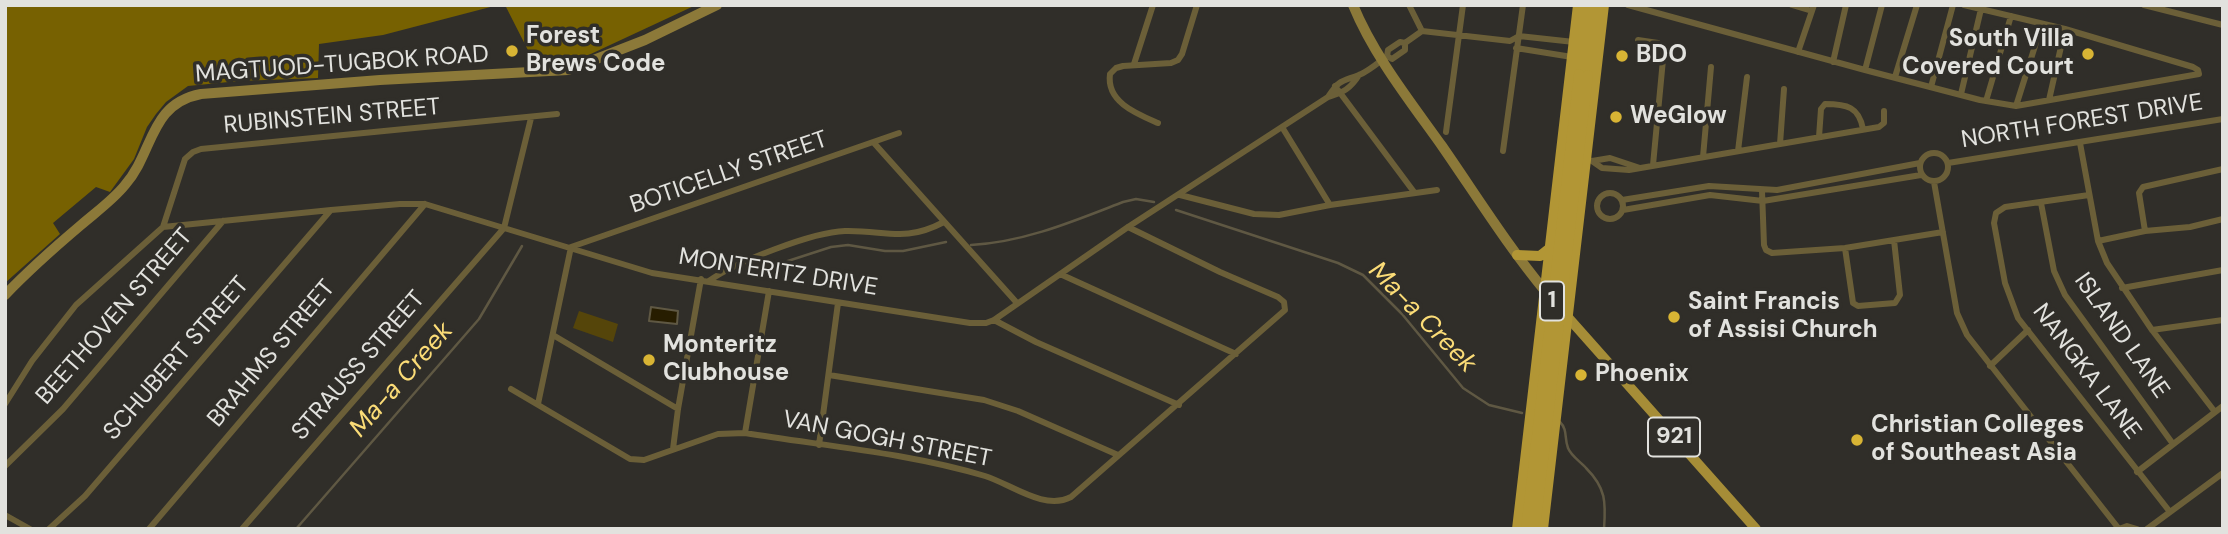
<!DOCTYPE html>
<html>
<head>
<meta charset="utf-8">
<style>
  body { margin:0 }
  #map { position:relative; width:2228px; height:534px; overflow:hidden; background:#302e29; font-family:"DM Sans",sans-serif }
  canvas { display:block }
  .frame { position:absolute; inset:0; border:7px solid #e2e2de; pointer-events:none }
</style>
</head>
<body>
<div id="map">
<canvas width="2228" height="534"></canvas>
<div class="frame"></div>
</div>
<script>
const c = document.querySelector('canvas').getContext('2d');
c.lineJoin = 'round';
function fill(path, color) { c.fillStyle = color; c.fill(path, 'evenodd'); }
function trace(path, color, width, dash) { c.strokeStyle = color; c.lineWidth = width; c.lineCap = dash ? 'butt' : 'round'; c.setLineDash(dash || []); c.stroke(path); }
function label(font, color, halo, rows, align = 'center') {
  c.font = font + ' "DM Sans",sans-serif'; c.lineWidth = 7; c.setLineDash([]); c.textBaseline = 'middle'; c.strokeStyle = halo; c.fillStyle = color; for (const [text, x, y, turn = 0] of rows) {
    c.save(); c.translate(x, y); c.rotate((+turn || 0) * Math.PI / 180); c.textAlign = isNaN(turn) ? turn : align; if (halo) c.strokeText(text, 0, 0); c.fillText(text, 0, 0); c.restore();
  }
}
fill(new Path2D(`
  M579 311 618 324 613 342 573 328Z`), '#55450a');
fill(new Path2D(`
  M5 5H498L383 35 319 44 318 78 239 81 188 86 166 102 156 114 147 127 134 159 110 192 96 187 53 223 60 234 5 283Z
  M505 5H696L580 59 561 65 536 66Z`), '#776101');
const water = new Path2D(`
  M651 307 678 311 677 324 649 321Z`);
fill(water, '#271d00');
trace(water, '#5f5843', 2);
trace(new Path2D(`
  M1176 210 1338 263 1363 275 1402 314 1463 388 1489 405 1522 413
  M971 245C1025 242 1074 221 1123 202L1136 199 1154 202
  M754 272 831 247 848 245 885 251H903L946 242
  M1560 422C1568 430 1564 438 1568 448 1571 456 1581 462 1586 468 1606 488 1606 502 1604 529
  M296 529 479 319 522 246`), '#5f5843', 2.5);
trace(new Path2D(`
  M1409 5 1422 31
  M1628 5 1865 70 1980 100 2016 106 2199 74 2198 70 2193 67 2065 29 1964 5
  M1792 5 1812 11
  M2144 5 2223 25
  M1638 40 1658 43 1664 49 1653 165
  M1516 48 1572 57
  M1798 52 1814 5
  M1387 56 1388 50 1400 42 1405 43 1422 31 1510 41 1519 36 1574 42
  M1833 62 1846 5
  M1134 64 1153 5
  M1865 70 1882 5
  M1895 77 1917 5
  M1335 86 1414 192
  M1931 87 1953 5
  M1961 94 1981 9
  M1328 97C1340 79 1341 82 1359 75 1369 71 1379 62 1387 56L1392 59 1405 50V43
  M2049 100 2065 29
  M1986 101 2011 16
  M2016 106 2042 24
  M1158 123C1137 114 1106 102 1110 74L1116 68 1123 66 1171 63 1178 60 1182 54 1197 5
  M1282 127 1330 205
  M1446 132 1463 5
  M1819 137 1821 109 1825 104C1847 104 1859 107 1863 129
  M874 143 1017 303
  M2080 143 2098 241 2107 263 2152 330 2215 412
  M1780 144 1784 89
  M1503 151 1523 5
  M1738 151 1747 77
  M1920 167a14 14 0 1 1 28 0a14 14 0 1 1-28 0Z
  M1703 157 1711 67
  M1592 161 1602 168 1629 170 1879 127 1884 123V111
  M1592 161 1610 158 1640 168
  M1948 163 2223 119
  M1934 182 1957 313 1967 335 2119 529 2127 526 2137 529
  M1762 191 1764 245 1766 250 1772 253 1845 248 1943 232
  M1597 206a13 13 0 1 1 26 0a13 13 0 1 1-26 0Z
  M1180 195 1254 214 1279 215 1330 205 1437 190
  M2089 195 2005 207 1996 213 1994 223 2005 283 2018 318 2170 512
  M1622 200 1709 186 1777 190 1920 163
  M2041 203 2054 271 2065 295 2173 444
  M1623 210 1710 195 1763 201 1921 175
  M163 227 331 210 400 204H425L652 273 970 323H986L994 320 1128 227 1328 97C1343 93 1351 88 1359 75
  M163 227 185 159 193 152 201 149 557 114
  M2145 231 2139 193 2143 187 2223 169
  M2098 241 2145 231 2190 227 2223 219
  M1845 248 1853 303 1858 306 1895 303 1900 295 1894 240
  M1060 274 1236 354
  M709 281C735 262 813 232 845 231 886 230 904 243 944 222
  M2122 288 2223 270
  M994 320 1036 342 1179 405
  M2152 330 2223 320
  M553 335 678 409
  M1990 366 2028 330
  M829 375 984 400 1018 411 1118 455
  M511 389 630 459 644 460 718 434 745 433C825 446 908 453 985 476 1011 484 1044 511 1071 497L1285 310 1284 302 1278 297 1220 272 1128 227
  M5 404 32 361 76 305 163 227
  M538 404 571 247 899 133
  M745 433 769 291
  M819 445 838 303
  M673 449 678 409 701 279
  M5 466 63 409 223 221
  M2137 472 2223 406
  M5 515 30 529
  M49 529 85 496 330 211
  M149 529 425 204
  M242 529 504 228 531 118
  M2147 529 2223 473`), '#6b5f38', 6);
trace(new Path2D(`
  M1353 5C1374 56 1410 101 1442 146 1476 195 1507 245 1545 291
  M5 295C29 270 55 247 81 225 96 212 113 200 125 185 154 152 149 104 201 94L380 80 568 70 645 40 717 5`), '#8c7939', 10);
trace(new Path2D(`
  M1565 314 1756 529`), '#a68d37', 10);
trace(new Path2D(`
  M1579 74 1587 5
  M1588 75 1596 5
  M1517 255 1540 256 1550 248
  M1517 529 1578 5
  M1543 529 1604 5`), '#b29635', 10);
trace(new Path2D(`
  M1526 529 1579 74
  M1535 529 1588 75`), '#b29635', 10);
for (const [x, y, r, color] of [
  [512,51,7,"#d8b434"],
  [2088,54,7,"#d8b434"],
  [1622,56,7,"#d8b434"],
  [1616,117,7,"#d8b434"],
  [1674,317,7,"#d8b434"],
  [649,360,7,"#d8b434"],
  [1581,375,7,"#d8b434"],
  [1857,440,7,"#d8b434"]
]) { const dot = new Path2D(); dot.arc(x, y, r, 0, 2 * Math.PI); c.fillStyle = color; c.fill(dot); trace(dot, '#302e29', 2.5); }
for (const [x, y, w] of [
  [1552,301,24],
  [1674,437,52]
]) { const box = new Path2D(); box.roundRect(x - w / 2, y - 19.5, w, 39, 5); c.fillStyle = '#302e29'; c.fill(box); trace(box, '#e2e2de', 2); }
label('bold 23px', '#e2e2de', null, [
  ["1",1552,301],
  ["921",1674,437]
]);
label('bold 24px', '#e2e2de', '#302e29', [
  ["Forest",526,37],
  ["Brews Code",526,65],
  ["South Villa",2074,40,"right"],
  ["Covered Court",2074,68,"right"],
  ["BDO",1636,56],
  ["WeGlow",1630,117],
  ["Saint Francis",1688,303],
  ["of Assisi Church",1688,331],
  ["Monteritz",663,346],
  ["Clubhouse",663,374],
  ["Phoenix",1595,375],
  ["Christian Colleges",1871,426],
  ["of Southeast Asia",1871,454]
], 'left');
label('24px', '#e2e2de', '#302e29', [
  ["MAGTUOD-TUGBOK ROAD",342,65,-4],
  ["RUBINSTEIN STREET",332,117,-5],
  ["NORTH FOREST DRIVE",2082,122,-9],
  ["BOTICELLY STREET",729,173,-19],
  ["MONTERITZ DRIVE",778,273,9],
  ["BEETHOVEN STREET",115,317,-49],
  ["ISLAND LANE",2121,336,55],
  ["BRAHMS STREET",272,354,-50],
  ["SCHUBERT STREET",177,359,-49],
  ["STRAUSS STREET",359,366,-49],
  ["NANGKA LANE",2086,372,53],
  ["VAN GOGH STREET",887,440,11]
]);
label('italic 26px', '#fbdc77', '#302e29', [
  ["Ma-a Creek",1422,318,46],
  ["Ma-a Creek",402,380,-49]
]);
</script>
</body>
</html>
